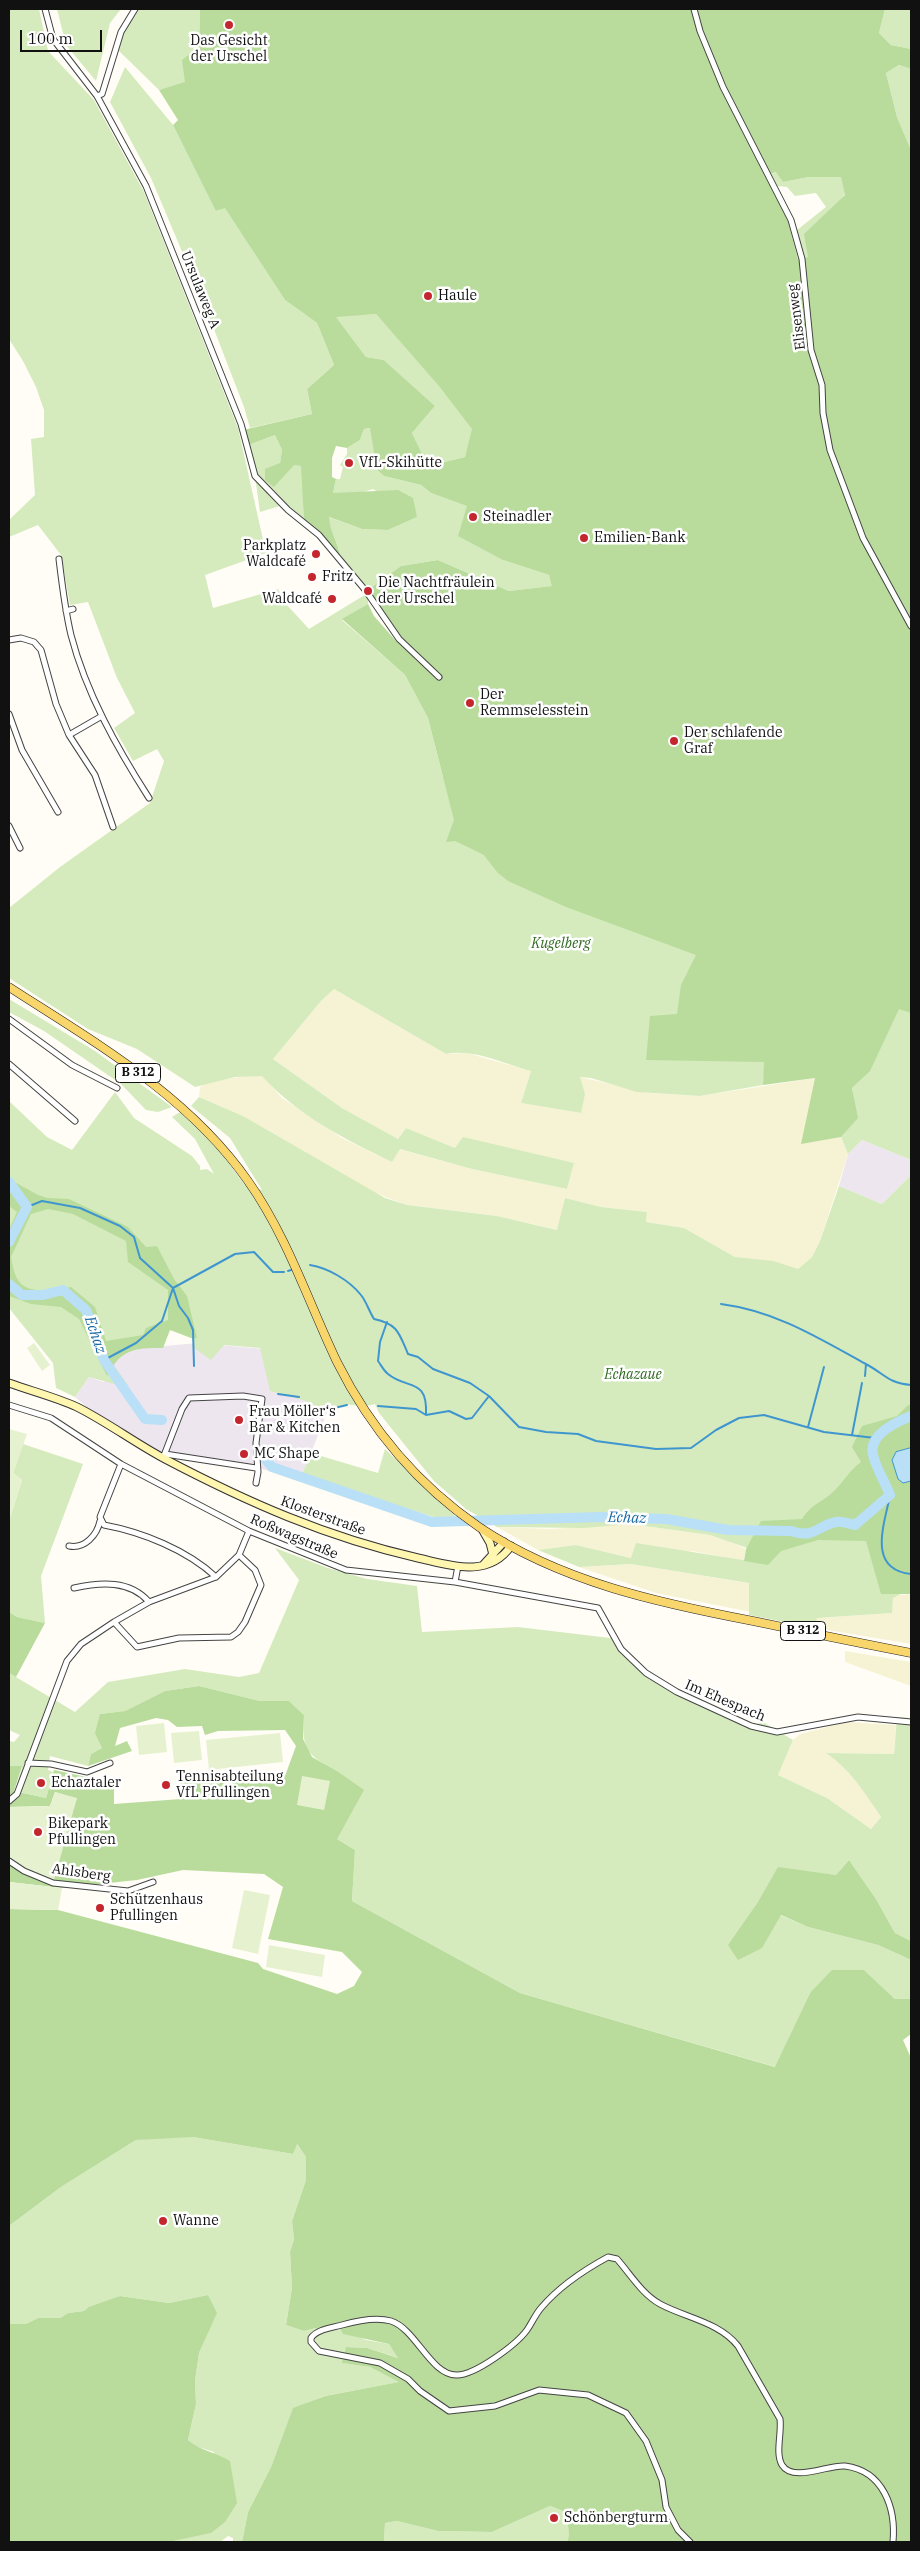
<!DOCTYPE html>
<html>
<head>
<meta charset="utf-8">
<style>
  body { margin:0 }
  #map { position:relative; width:920px; height:2551px; overflow:hidden; background:#fffdf5; font-family:"IBM Plex Serif",serif }
  canvas { display:block }
  .frame { position:absolute; inset:0; border:10px solid #111; pointer-events:none }
  .scale { position:absolute; left:20px; top:30px; width:82px; height:22px; box-sizing:border-box; border:2px solid #111; border-top:0; padding-left:6px; font-size:15px; line-height:18px; white-space:nowrap; color:#111; -webkit-text-stroke:4px #fff; paint-order:stroke }
</style>
</head>
<body>
<div id="map">
<canvas width="920" height="2551"></canvas>
<div class="frame"></div>
<div class="scale">100 m</div>
</div>
<script>
const c = document.querySelector('canvas').getContext('2d');
c.lineJoin = 'round';
function fill(path, color) { c.fillStyle = color; c.fill(path, 'evenodd'); }
function trace(path, color, width, dash) { c.strokeStyle = color; c.lineWidth = width; c.lineCap = dash ? 'butt' : 'round'; c.setLineDash(dash || []); c.stroke(path); }
function label(font, color, halo, rows, align = 'center') {
  c.font = font + ' "IBM Plex Serif",serif'; c.lineWidth = 5; c.setLineDash([]); c.textBaseline = 'middle'; c.strokeStyle = halo; c.fillStyle = color; for (const [text, x, y, turn = 0] of rows) {
    c.save(); c.translate(x, y); c.rotate((+turn || 0) * Math.PI / 180); c.textAlign = isNaN(turn) ? turn : align; if (halo) c.strokeText(text, 0, 0); c.fillText(text, 0, 0); c.restore();
  }
}
fill(new Path2D(`
  M862 1140 911 1160V1175L882 1204 839 1186 848 1154Z
  M198 1343 276 1350 333 1397 300 1481 259 1468 162 1454 91 1411 75 1397 89 1377 104 1382 115 1361 123 1354 141 1348Z`), '#eee6ef');
fill(new Path2D(`
  M334 989 446 1054 467 1053 531 1071 521 1103 581 1113 580 1077 649 1093 700 1096 815 1078 802 1143 841 1137 848 1154 820 1241 812 1257 798 1269 735 1257 684 1228 646 1222 647 1212 601 1207 565 1198 558 1230 497 1216 407 1205 370 1191 243 1116 199 1097 200 1087 208 1082 252 1075 263 1076 282 1098 342 1138 392 1162 399 1149 472 1169 567 1189 574 1163 455 1148 406 1128 398 1139 342 1108 273 1059 321 1001Z
  M630 1524 710 1535 728 1541 746 1549 744 1561 692 1551 632 1558 576 1545 538 1550 497 1527 550 1529Z
  M631 1564 760 1585 751 1612 656 1593 579 1567Z
  M911 1594V1644L815 1628 817 1618 891 1613 893 1596Z
  M845 1651 911 1662V1686L845 1662Z
  M847 1722 896 1725 894 1754 827 1753 838 1761 862 1788 881 1817 871 1829 827 1798 778 1775 793 1740 800 1734Z`), '#f6f3d4');
fill(new Path2D(`
  M9 9H39L48 51 94 100 144 192 238 428 266 553 205 575 213 608 278 589 286 604 309 629 368 593V604L342 620 405 675 428 718 443 777 911 1007V1160L862 1140 848 1154 841 1137 857 1118 852 1088 865 1075 765 1063 763 1085 700 1096 637 1092 591 1078 580 1077 585 1094 581 1113 521 1103 531 1071C505 1064 473 1048 446 1054L334 989 321 1001 273 1059 342 1108 398 1139 406 1128 455 1148 463 1137 574 1163 567 1189 472 1169 400 1149 392 1162C345 1139 298 1116 262 1076L235 1077 195 1087 137 1049 88 1029 9 978V908L60 867 150 803 164 761 157 749 133 761 114 728 135 713 117 678 88 602 70 605 61 555 38 525 9 537V520L35 495 31 439 44 437V410L36 387 23 361 9 339Z
  M57 9H121L110 23 96 81 66 45Z
  M135 9H200L199 47 185 83 159 90 115 47Z
  M885 9H911V49L891 45 879 33Z
  M899 65 911 69V150L897 117 886 73Z
  M125 67 173 125 217 211 225 207 285 300 317 323 334 365 307 389 312 414 250 428 244 407 205 306 151 178 110 102Z
  M777 172 783 182 809 177 841 176 845 194 833 209 808 257 804 258 797 230 826 207 816 193 795 196 787 187 777 186 771 174Z
  M376 314 440 386 473 429 465 457 428 466 412 433 435 406 384 360 366 357 335 316Z
  M371 428 377 470 384 476 421 485 431 493 468 506 503 560 549 575 553 586 509 591 438 560 401 566 367 590 341 562C341 546 330 533 328 517L362 529 388 530 417 517 373 489 360 493H333L336 479H340L343 467 340 465 347 454V448L360 440 364 429Z
  M275 435 282 450 280 463 302 466 304 521 283 505 260 512 255 476 246 446Z
  M9 999 95 1051 172 1107 158 1112 146 1110 121 1084 44 1031 9 1012Z
  M115 1092 134 1118 192 1156 200 1166V1170L207 1169 214 1174 195 1139 172 1117 180 1112 213 1142 244 1184 262 1190 230 1138 191 1106 199 1097 243 1116 385 1198 407 1205 497 1216 557 1230 565 1198 601 1207 647 1212 646 1222 684 1228 735 1257 773 1261 798 1269 812 1257 820 1241 839 1186 882 1204 911 1175V1578L901 1594 893 1598 892 1613 817 1618 815 1628 749 1615V1583L631 1564 579 1567 538 1550 576 1545 631 1558 636 1543 749 1561 747 1548 710 1535 630 1524 584 1528 497 1527 466 1509 434 1481 379 1413 375 1404C365 1407 362 1406 351 1405 343 1404 335 1408 327 1412L306 1401 270 1391 260 1348 224 1345 211 1360 194 1348 192 1338 174 1323 110 1360 128 1385 125 1387 89 1377 75 1397 56 1388 53 1363 9 1308V1101L47 1137 72 1150Z
  M23 1444 83 1464 41 1576 45 1623 17 1617 9 1612V1521L22 1480 13 1473Z
  M385 1449 457 1518 440 1519 302 1475 311 1453 378 1473Z
  M275 1548 328 1568 367 1579 417 1586 422 1632 518 1627 610 1638 614 1636 632 1661 677 1692 751 1726 763 1722 793 1740 778 1775 827 1798 871 1829 881 1817C865 1793 850 1769 826 1753L894 1754 897 1717 911 1718V1941L895 1933 876 1899 849 1860 836 1875 778 1868 756 1905 808 1927 878 1945 911 1960V1999H895L864 1970 810 1993 776 2067 520 1993 352 1901 355 1850 337 1839V1771C306 1754 302 1751 304 1715L289 1701H260L199 1686 165 1691 125 1711 100 1714 102 1748 91 1754 88 1766 50 1756 48 1770 53 1772 46 1798 15 1791 22 1767 9 1766V1741L14 1742 20 1735 9 1730V1673L75 1712 108 1682 185 1669 239 1677 259 1673 299 1580Z
  M162 2137H193L293 2154 296 2143 306 2157V2180L292 2221 294 2239 290 2252 292 2288 286 2325 304 2331 316 2328 320 2334 340 2328 366 2340 389 2344 399 2358 367 2348 346 2347 343 2363 370 2367 400 2382 324 2396 293 2409 271 2467 248 2512 242 2542H233V2538L228 2536 220 2542H168L173 2540 214 2452 195 2446 188 2440 196 2404 195 2381 199 2353 216 2314 208 2295 169 2303 120 2296 84 2311 68 2313 60 2318H38L26 2324H9V2226L61 2187 136 2140Z
  M550 2506 568 2513C566 2523 571 2534 567 2542H384L385 2523 397 2521 438 2531 492 2532Z`), '#d5ebbd');
fill(new Path2D(`
  M200 9H885L879 33 891 45 911 49V69L899 65 886 73 897 117 911 150V1013L899 1009 870 1071 852 1088 858 1118 841 1137 801 1144 815 1078 763 1085 764 1062 646 1060 650 1016 677 1014 681 985 696 955 566 907 508 881 497 872 484 855 476 851 455 841 446 842 454 820 428 718 405 675 342 619 368 604 374 616 396 641 399 639 366 591 401 566 438 560 509 591 552 586 549 575 503 560 458 536 467 506 431 493 421 485 384 476 377 470 370 428 364 429 360 440 347 448 336 446 332 458V477L336 479 333 493 398 490 413 498 417 517 388 530 362 529 329 517C330 534 341 546 341 563L304 521 301 466 294 465 274 487 265 480V469L280 463 282 450 275 435 246 446 243 430 312 414 307 389 334 365 317 323 285 300 225 208 216 211 173 125 178 120 159 90 185 82 182 60 199 47ZM776 172 783 182 809 177H841L845 195 804 234 808 257 798 259 787 218 765 176ZM376 314 439 386 472 429 465 457 428 466 412 433 435 406 384 360 366 357 336 317Z
  M9 1179 38 1195 48 1198 69 1199 128 1227 146 1247 157 1246 174 1279 187 1296 197 1338H191L170 1330 163 1348C134 1348 121 1349 107 1376L79 1319 61 1307 31 1304 9 1296V1230L17 1212 9 1206ZM48 1209 73 1214 126 1241 128 1262 168 1290V1320L146 1328 143 1335 106 1341 95 1307 71 1287C55 1289 28 1296 18 1280 14 1274 12 1263 11 1257L31 1214Z
  M908 1405 911 1406V1448L896 1452 892 1460 898 1479 903 1483 911 1481V1594H881L866 1541 818 1540 781 1551 768 1565 744 1561 746 1549 761 1521 802 1519C813 1502 822 1503 834 1491 844 1481 850 1470 861 1462L852 1447 862 1426 897 1416Z
  M9 1612 17 1617 45 1623 16 1677 9 1673Z
  M199 1686 260 1701H289L304 1715 303 1739 312 1757 337 1771 364 1790 337 1839 355 1850 352 1901 520 1993 775 2067 810 1993 832 1970H864L895 1999H911V2034L903 2040 911 2058V2542H567C571 2534 566 2523 568 2513L550 2506 492 2532 438 2531 397 2521 385 2523 384 2542H242L248 2512 271 2467 293 2408 325 2396 399 2382 370 2367 342 2363 346 2347 367 2348 398 2358 389 2344 343 2334 340 2328 320 2334 316 2328 304 2331 286 2325 292 2288 290 2252 294 2239 292 2221 306 2180V2157L297 2144 293 2154 193 2137 136 2140 61 2187 9 2226V1909L58 1910 258 1963 263 1969 337 1994 354 1986 362 1972 342 1952 268 1939 283 1887 264 1874 183 1870 137 1880 62 1888 9 1882V1858L26 1868 77 1799 55 1792 50 1806 9 1807V1766H22L14 1791 46 1798 54 1770 114 1783V1804L181 1799 180 1782 285 1776 296 1746 285 1730 218 1731 205 1735 202 1726 177 1727 168 1720 156 1718 120 1728 115 1746 127 1741 132 1751 88 1766 91 1754 102 1748 95 1733 100 1714 125 1711 165 1691Z
  M849 1860 876 1899 895 1933 911 1941V1960L878 1945 808 1927 781 1915 762 1948 738 1960 728 1945 756 1905 778 1867 836 1875Z
  M208 2295 217 2313 199 2353 195 2381 196 2404 188 2440C199 2450 217 2453 230 2461L237 2503 225 2522 211 2533 168 2542H9V2324H26L38 2318H60L68 2313 84 2311 89 2307 120 2296 169 2303Z`), '#b9dc9c');
fill(new Path2D(`
  M34 1343 50 1365 42 1371 27 1348Z
  M9 1429 27 1434 13 1473 22 1480 9 1521Z
  M164 1723 167 1752 139 1755 136 1726Z
  M199 1731 202 1760 174 1763 171 1733Z
  M280 1733 283 1762 209 1770 206 1740Z
  M302 1776 330 1781 324 1810 297 1805Z
  M55 1792 77 1798 54 1880 26 1868 9 1857V1807L50 1806Z
  M9 1882 62 1888 58 1910 9 1909Z
  M244 1890 270 1895 258 1954 232 1948Z
  M269 1945 325 1955 322 1977 266 1967Z`), '#e6f2cf');
const water = new Path2D(`
  M911 1448V1481L903 1483 898 1479 892 1460 896 1452Z`);
fill(water, '#b9e0f7');
trace(water, '#3f96cf', 1);
trace(new Path2D(`
  M27 1207 42 1201 80 1208 120 1226 134 1237 140 1258 173 1288 162 1321 136 1343 104 1360
  M310 1265C328 1268 349 1280 361 1295 366 1301 369 1311 374 1319 398 1324 399 1333 408 1354L418 1357 433 1369 470 1383 489 1396 519 1427 546 1432 578 1434 596 1441 656 1449 691 1448 716 1430 739 1418 764 1415 824 1432 875 1438
  M288 1271 294 1269
  M721 1304C775 1311 817 1337 864 1363 884 1373 887 1383 911 1385
  M387 1322 380 1342 378 1361C381 1365 384 1371 388 1374 407 1390 428 1377 426 1415
  M194 1366 193 1330 188 1318 179 1306 173 1288 235 1254 254 1252 273 1272H284
  M865 1376 866 1364
  M278 1394 299 1397
  M378 1406 416 1409 426 1415 449 1411 466 1419 472 1418 489 1396
  M326 1410 347 1405
  M808 1427 824 1367
  M852 1435 862 1383
  M890 1495C885 1523 866 1569 911 1574`), '#3f96cf', 2);
trace(new Path2D(`
  M9 1182 27 1207 9 1242
  M9 1284 22 1295H43L63 1290 86 1310 104 1360 145 1419 162 1420
  M261 1454 272 1467 432 1522 600 1517 666 1519 728 1530 791 1531C814 1539 817 1526 836 1522 841 1521 850 1524 855 1525L890 1495C885 1482 876 1468 873 1455 868 1435 896 1422 911 1416`), '#b9e0f7', 10);
const street = new Path2D(`
  M45 9 53 39 97 96 146 186 241 424 255 476 288 510 319 535 366 591 399 639 439 677
  M694 9 700 31 723 87 791 220 802 259 811 350 822 385 823 413 830 450 863 538 911 626
  M97 96 102 94 121 32 135 9
  M59 559C62 584 65 610 71 635 86 693 117 748 149 798
  M66 611 73 609
  M9 640 21 638 34 642 41 650 56 704 69 735 95 775 113 827
  M9 714 22 750 58 812
  M69 735 102 716
  M9 826 20 848
  M9 1019 72 1065 117 1088
  M9 1064 75 1121
  M9 1405 51 1418 121 1464 249 1531 346 1570 455 1582 598 1608 621 1649 646 1673 677 1692 751 1726 777 1732 858 1717 911 1722
  M165 1454 256 1468
  M163 1458 182 1409 189 1398 243 1396 262 1399 256 1443 258 1472 256 1483
  M121 1464 100 1517 104 1525C142 1532 187 1550 216 1577
  M69 1546C85 1549 97 1535 100 1521
  M455 1582 458 1566
  M74 1588C101 1582 130 1580 149 1602
  M114 1622 137 1647 179 1638 231 1637 238 1632 245 1622 261 1585 255 1570 239 1555
  M28 1763 51 1764 87 1772 110 1763
  M9 1801 17 1794 67 1661 81 1644 114 1622 149 1602 216 1577 239 1555 249 1531
  M9 1861 24 1871 53 1883 128 1891 153 1882
  M690 2542 678 2530 666 2507 662 2480 646 2441 626 2413 588 2395 539 2390 495 2406 449 2411 420 2391 408 2379 380 2363 319 2351 311 2342V2338C317 2329 332 2328 342 2325 356 2321 377 2317 391 2321 416 2329 431 2376 457 2375 475 2375 516 2345 527 2330 532 2323 535 2315 541 2308 558 2288 584 2270 608 2257L617 2259C631 2275 642 2294 660 2304 686 2318 719 2322 738 2346L780 2419C782 2433 775 2453 782 2465 793 2483 830 2464 845 2466 884 2471 896 2509 893 2542`);
const secondary = new Path2D(`
  M9 1383C31 1391 55 1397 77 1407 107 1422 135 1443 165 1459 247 1502 326 1537 418 1558 450 1565 488 1579 511 1546
  M482 1529 490 1543 493 1555
  M483 1565 504 1542`);
const primary = new Path2D(`
  M9 987C94 1042 188 1095 248 1181 287 1236 308 1301 337 1362 370 1428 418 1485 479 1527 561 1582 659 1603 753 1621 806 1632 859 1643 911 1653`);
trace(street, '#444', 7);
trace(secondary, '#333', 9);
trace(primary, '#222', 9);
trace(street, '#fff', 5);
trace(secondary, '#fff6b0', 7);
trace(primary, '#f9d66b', 8);
for (const [x, y, r, color] of [
  [229,25,5,"#c4262e"],
  [428,296,5,"#c4262e"],
  [349,463,5,"#c4262e"],
  [473,517,5,"#c4262e"],
  [584,538,5,"#c4262e"],
  [316,554,5,"#c4262e"],
  [312,577,5,"#c4262e"],
  [368,591,5,"#c4262e"],
  [332,599,5,"#c4262e"],
  [470,703,5,"#c4262e"],
  [674,741,5,"#c4262e"],
  [239,1420,5,"#c4262e"],
  [244,1454,5,"#c4262e"],
  [41,1783,5,"#c4262e"],
  [166,1785,5,"#c4262e"],
  [38,1832,5,"#c4262e"],
  [100,1908,5,"#c4262e"],
  [163,2221,5,"#c4262e"],
  [554,2518,5,"#c4262e"]
]) { const dot = new Path2D(); dot.arc(x, y, r, 0, 2 * Math.PI); c.fillStyle = color; c.fill(dot); trace(dot, '#fff', 2); }
for (const [x, y, w] of [
  [138,1073,45],
  [803,1631,45]
]) { const box = new Path2D(); box.roundRect(x - w / 2, y - 9.5, w, 19, 4); c.fillStyle = '#fff'; c.fill(box); trace(box, '#111', 1); }
label('bold 12px', '#111', null, [
  ["B 312",138,1073],
  ["B 312",803,1631]
]);
label('14px', '#111', '#fff', [
  ["Das Gesicht",229,41,"center"],
  ["der Urschel",229,57,"center"],
  ["Haule",438,296],
  ["VfL-Skihütte",359,463],
  ["Steinadler",483,517],
  ["Emilien-Bank",594,538],
  ["Parkplatz",306,546,"right"],
  ["Waldcafé",306,562,"right"],
  ["Fritz",322,577],
  ["Die Nachtfräulein",378,583],
  ["der Urschel",378,599],
  ["Waldcafé",322,599,"right"],
  ["Der",480,695],
  ["Remmselesstein",480,711],
  ["Der schlafende",684,733],
  ["Graf",684,749],
  ["Frau Möller‘s",249,1412],
  ["Bar & Kitchen",249,1428],
  ["MC Shape",254,1454],
  ["Tennisabteilung",176,1777],
  ["VfL Pfullingen",176,1793],
  ["Echaztaler",51,1783],
  ["Bikepark",48,1824],
  ["Pfullingen",48,1840],
  ["Schützenhaus",110,1900],
  ["Pfullingen",110,1916],
  ["Wanne",173,2221],
  ["Schönbergturm",564,2518]
], 'left');
label('14px', '#111', '#fff', [
  ["Ursulaweg A",200,290,68],
  ["Elisenweg",797,317,-97],
  ["Klosterstraße",323,1516,20],
  ["Roßwagstraße",294,1537,23],
  ["Im Ehespach",725,1701,23],
  ["Ahlsberg",81,1873,8]
]);
label('italic 14px', '#2f6b1f', '#fff', [
  ["Kugelberg",561,944],
  ["Echazaue",633,1375]
]);
label('italic 15px', '#1768a6', '#fff', [
  ["Echaz",95,1335,71],
  ["Echaz",627,1518,2]
]);
</script>
</body>
</html>
